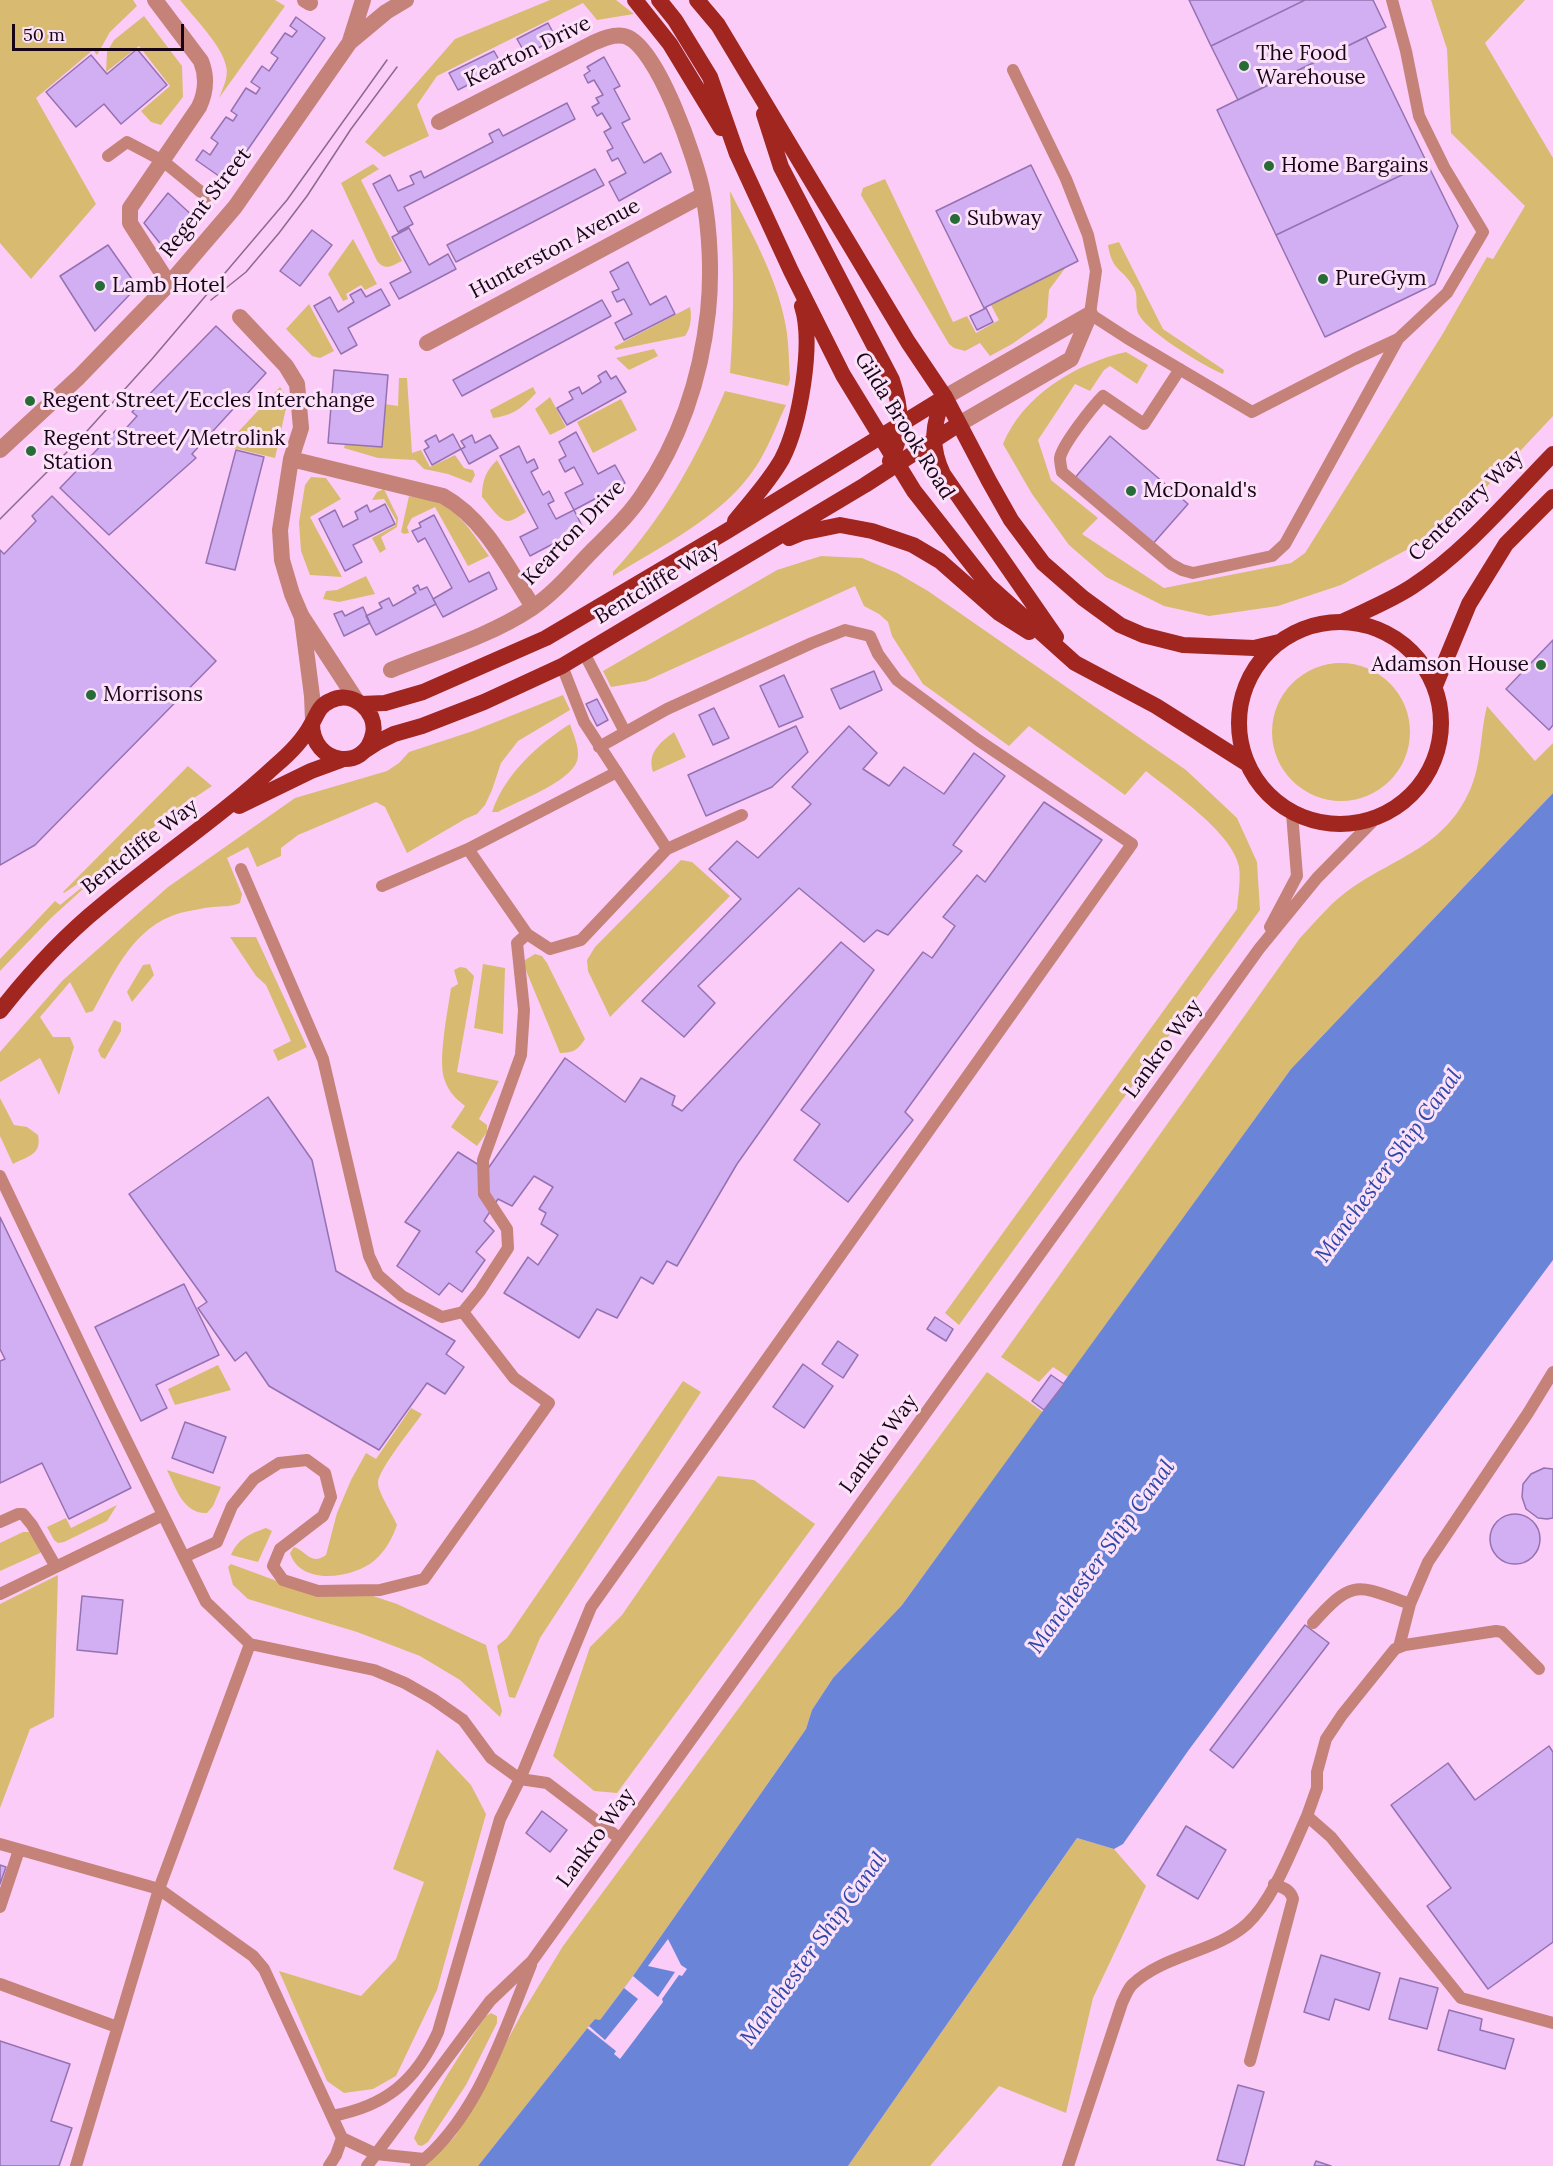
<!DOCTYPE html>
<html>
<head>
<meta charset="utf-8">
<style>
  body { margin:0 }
  #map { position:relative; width:1553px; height:2166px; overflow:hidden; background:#fcccf9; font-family:Lora,serif }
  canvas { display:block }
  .scale { position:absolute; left:12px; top:24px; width:172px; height:27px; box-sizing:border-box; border:3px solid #180417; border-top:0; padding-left:8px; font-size:18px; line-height:21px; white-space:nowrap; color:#180417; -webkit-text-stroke:4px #fbe2f9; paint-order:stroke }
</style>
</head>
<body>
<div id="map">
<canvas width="1553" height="2166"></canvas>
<div class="scale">50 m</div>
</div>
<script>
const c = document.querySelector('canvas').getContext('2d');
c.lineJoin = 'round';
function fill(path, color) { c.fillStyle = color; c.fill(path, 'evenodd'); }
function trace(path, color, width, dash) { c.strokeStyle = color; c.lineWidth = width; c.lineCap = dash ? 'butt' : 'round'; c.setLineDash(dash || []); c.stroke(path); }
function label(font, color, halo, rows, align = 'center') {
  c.font = font + ' Lora,serif'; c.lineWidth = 6; c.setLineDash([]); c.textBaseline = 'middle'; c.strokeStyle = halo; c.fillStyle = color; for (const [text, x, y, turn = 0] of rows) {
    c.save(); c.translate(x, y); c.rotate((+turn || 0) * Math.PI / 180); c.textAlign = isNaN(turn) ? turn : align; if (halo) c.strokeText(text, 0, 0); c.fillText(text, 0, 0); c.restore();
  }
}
fill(new Path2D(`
  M0 0H133L137 6 110 32 97 55 93 50 36 98 96 204 31 279 0 243Z
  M180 0H275L285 6 219 98C223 88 229 76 226 66 222 45 193 17 180 0Z
  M550 0H616L634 14 597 20 583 3 437 76 417 105 429 136 384 157 365 142 455 39Z
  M1431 0H1525L1485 43 1553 158V416L1463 512 1410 548 1341 585 1278 606 1209 616 1164 606 1106 577 1069 545 1032 494 1003 444C1023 395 1077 363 1126 352L1148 365 1137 384 1110 366 1104 370 1090 391 1075 384 1038 440 1051 480 1098 518 1082 534 1164 588 1291 563 1305 553 1442 335 1487 257 1493 259 1525 206 1451 133 1447 49Z
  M144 16 182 66 183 97 161 125 151 122 141 111 170 86 139 46 106 72 107 52 114 40Z
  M373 164 379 169 361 180 402 261C392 266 385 271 377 261L341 183Z
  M885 179 953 322 967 316 976 333 999 320 991 305 1066 267 1049 290 1047 317 1042 323 1012 344 990 356 980 343 965 351 954 348 949 344 861 195 863 188Z
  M730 191C753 236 780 283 787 333 789 349 789 365 790 380L788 386 730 373C735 312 733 252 730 191Z
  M353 239 377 284 365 290 361 285 346 294 348 299 343 301 328 274Z
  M1119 242 1163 329 1224 370 1223 374C1204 366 1149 333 1139 315 1134 307 1139 296 1134 288 1123 268 1112 272 1108 245Z
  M309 304 334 351 320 358 312 356 286 329Z
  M690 307C692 317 691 328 685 336L616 350 614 347Z
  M654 349 658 356 629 370 616 358Z
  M399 378H407L412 453 421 450 430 467 455 455 464 468 473 470 475 475 471 483 448 474 424 469 415 460 378 458 344 448 345 444 382 447 385 404 398 406Z
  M280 387 288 399 275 458 225 446Z
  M533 387 536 393C522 408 514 415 493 418L490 410Z
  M725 391 786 405C776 426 768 449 755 468 722 517 663 545 613 576V572C664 517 696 459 725 391Z
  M550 397 566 427 550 435 535 409Z
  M621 399 637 430 593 453 577 422Z
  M497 460 526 512C521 515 513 521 508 521 499 521 488 503 482 497 482 480 486 471 497 460Z
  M311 477 326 478 341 499 310 517 342 577 310 575 301 551 299 522 305 485Z
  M384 489 398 518 397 527 381 537 386 549 380 553 372 538 396 525V520L384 499 372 500 377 492Z
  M409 496C418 498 429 498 437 502 460 511 475 537 489 556L468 566 435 507 412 518 407 527 409 533 404 534 401 532Z
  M821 556 862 558 897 573 928 591 1186 770 1237 818 1257 862 1260 910 959 1325 945 1313 1237 909C1238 896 1241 880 1239 867 1233 833 1172 792 1146 771L1125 795 1029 726 1009 746 923 684 892 636 888 622 879 614 864 606 855 586 646 681 611 687 603 671 777 570Z
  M366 576 375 594 339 602 323 599 326 591 337 590Z
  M1272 732a69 69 0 1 1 138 0a69 69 0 1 1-138 0Z
  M563 695 570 710 518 741 501 763 492 790 485 805 477 814 465 819 407 853 385 807 376 802 298 835 281 848V856L257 867 248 847 227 858 242 894 240 903C230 907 223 906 213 907 202 908 190 911 180 913 133 927 115 971 93 1011L86 1013 70 982 40 1017 53 1037H70L74 1047 59 1095 40 1058 0 1082V1052L63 980 168 887 295 798 387 771 399 763 409 752 473 731Z
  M1487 706 1535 761 1553 743V793L1291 1069 1068 1377 1053 1367 1039 1382 1001 1357 1300 938C1317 920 1333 900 1353 887 1399 856 1445 846 1470 790 1482 763 1480 734 1487 706Z
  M570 724C573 734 581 750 577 761 570 782 518 801 498 812H492C505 774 537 745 570 724Z
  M674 732 686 757 653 772C647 752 660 743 674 732Z
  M188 766 212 786 164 818 89 884 85 879 64 893 63 892Z
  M681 860 692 862 730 896 610 1017 588 971 587 960 595 947Z
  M81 888 83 889 51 918 0 971V959L55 901 60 905Z
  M230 937H256L307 1047 278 1061 273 1050 291 1041 266 985 256 976Z
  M535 954 542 956 547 963 585 1039C578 1050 573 1053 560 1053L525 968V960Z
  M150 964 154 975 132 1002 127 992 143 965Z
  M483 964 505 968 503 1034 474 1028Z
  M460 967 466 968 474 976 457 1072 499 1081 479 1119 487 1125V1132L477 1146 451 1127 465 1106C456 1099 449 1092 445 1081 437 1062 448 1010 451 988L458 984 454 970Z
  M114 1020 121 1023V1031L105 1059 101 1057 98 1050Z
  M0 1098 14 1125 27 1127 38 1135C42 1155 28 1156 13 1164L0 1136Z
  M218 1365 231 1390 175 1405 168 1389Z
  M987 1372 1043 1412 902 1605 833 1678 812 1710 806 1729 633 1976 600 2020 595 2019 589 2026 478 2166H426L456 2135 521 2015 563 1946Z
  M683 1381 701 1392 540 1638 515 1698 509 1697 497 1646 507 1638Z
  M411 1408 422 1414C413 1427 379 1469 378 1482 377 1491 393 1515 397 1525 392 1539 386 1550 375 1560 353 1579 300 1586 290 1553L294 1547C306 1551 311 1566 326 1555L337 1513 351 1480 366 1453 376 1459Z
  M167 1470 221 1487 213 1506 207 1513C183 1514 176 1488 167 1470Z
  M718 1476 754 1480 815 1524 617 1793 594 1791 553 1756 590 1647 622 1615Z
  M117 1505 107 1521 64 1542 58 1543 54 1540 47 1527 66 1518 71 1528Z
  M266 1528 272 1531 258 1562 231 1555C238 1538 250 1534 266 1528Z
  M23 1532H32L43 1549 40 1553 0 1571V1543Z
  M231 1564 304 1591 370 1595 397 1604 486 1645 502 1711 500 1717 460 1680 420 1656 357 1632 248 1599 233 1585 228 1567Z
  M58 1575 54 1717 30 1729 0 1808V1604Z
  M437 1749 471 1785 486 1814 437 1990 396 2076 373 2089 344 2093 327 2081 279 1971 361 1996 396 1959 424 1882 393 1869Z
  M1077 1838 1114 1849 1146 1886 1093 1998 1066 2113 999 2086 930 2166H848Z
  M491 2013 497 2016V2023L466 2085 428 2142 422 2146 418 2145 414 2138C433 2095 459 2055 486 2016Z`), '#d8bb71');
fill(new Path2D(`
  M1553 793V1260L1188 1751 1123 1844 1114 1849 1077 1838 848 2166H478L589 2026 595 2019 600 2020 633 1976 806 1729 812 1710 833 1678 902 1605 1291 1069Z`), '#6a85d7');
fill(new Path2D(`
  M668 1939 681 1965 687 1969 682 1976 679 1975 662 1999 663 2002 620 2059 614 2054 616 2051 587 2028 589 2026 605 2040 638 1999 624 1988 633 1976 658 1997 675 1972 648 1966Z`), '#fcccf9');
const building = new Path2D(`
  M1189 0H1305L1211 46Z
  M1305 0H1373L1386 27 1238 100 1211 46Z
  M296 17 325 38 226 181 196 160 203 150 210 155 218 143 211 138 226 117 233 121 237 115 231 111 246 88 256 94 260 88 251 82 262 66 269 71 278 58 271 53 285 33 292 37 297 31 290 26Z
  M548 23 556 38 526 55 517 39Z
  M1366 37 1427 163 1276 235 1217 110Z
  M137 49 167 85 121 124 104 104 76 127 46 92 91 55 107 74Z
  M494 51 503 67 458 90 449 73Z
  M604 57 620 86 614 89 630 119 622 123 644 163 661 153 671 172 619 201 609 182 626 173 618 158 612 161 607 151 613 148 604 132 611 128 602 113 597 116 592 107 599 103 596 98 603 95 594 80 588 83 584 75 590 71 587 67Z
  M567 103 575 119 404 207 413 224 398 232 373 184 390 175 398 191 414 184 410 176 421 171 424 178 493 142 489 134 499 129 503 136Z
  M1427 163 1458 226 1435 284 1325 337 1276 235Z
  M1031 165 1078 261 984 308 936 211Z
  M595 169 604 185 456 262 447 245Z
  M168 193 196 219 166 251 144 223Z
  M409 228 429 265 448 254 456 269 399 299 390 283 411 272 392 237Z
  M312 230 332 245 300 286 280 271Z
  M108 245 134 282V290L95 331 60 276Z
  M628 262 650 305 666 296 675 314 624 340 615 323 632 314 624 299 617 302 612 292 619 289 610 272Z
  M361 289 366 297 381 289 390 305 348 328 357 345 341 354 314 306 330 297 338 312 354 302 350 295Z
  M602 300 611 316 462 396 453 380Z
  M986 308 993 322 977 330 970 316Z
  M216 326 266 373 192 454 196 458 109 535 60 488 116 430 120 435 137 416 132 412Z
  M334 370 388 375 382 447 328 443Z
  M606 371 611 379 616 376 626 392 567 425 557 408 573 399 569 392 579 387 582 394 601 382 598 376Z
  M576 432 598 474 615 465 625 483 574 510 565 493 583 484 574 467 565 472 559 460 566 456 559 442Z
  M453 434 461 449 432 465 424 450 429 447 425 441 436 435 439 442Z
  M472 435 475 443 490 435 498 448 469 464 461 449 465 447 461 441Z
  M1110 436 1188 504 1151 546 1074 479Z
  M519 446 527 463 534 459 538 468 531 472 543 495 549 491 554 501 548 504 556 519 574 510 583 528 530 556 520 537 538 528 500 456Z
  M236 450 264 457 235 570 206 563Z
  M52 496 216 661 35 845 0 865V550L4 554 36 521 32 516Z
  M385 504 395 524 353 545 362 562 345 571 319 519 335 510 343 527 358 519 355 512 367 505 370 512Z
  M434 515 469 582 489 572 497 589 443 617 433 599 452 588 425 538 418 542 412 531 421 527 419 523Z
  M418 585 420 590 427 587 436 604 376 635 366 616 382 608 379 603 389 598 393 606 416 593 413 588Z
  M363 607 370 623 344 636 334 614 342 611 345 616Z
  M1553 640V725L1549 730 1506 689Z
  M874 671 882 690 840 709 831 689Z
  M784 675 803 717 779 727 760 686Z
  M597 699 608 720 597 726 586 704Z
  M714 708 729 738 713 745 699 715Z
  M796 726 808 752 772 787 706 816 688 775Z
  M849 726 877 753 863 769 889 786 904 767 944 794 974 753 1005 776 953 845 962 851 888 935 877 930 864 942 799 888 698 986 715 1003 684 1037 642 1001 741 899 709 869 737 841 758 858 811 804 792 787Z
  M1044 802 1102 840 905 1112 913 1120 848 1202 794 1160 820 1124 801 1110 923 952 932 958 955 926 943 917 977 875 985 882Z
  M841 942 874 970 737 1164 677 1266 667 1261 653 1284 641 1277 617 1318 597 1309 579 1338 504 1293 528 1257 538 1265 558 1235 541 1224 546 1213 539 1209 553 1187 534 1176 512 1206 498 1199 484 1221 494 1231 476 1252 485 1260 462 1292 449 1283 439 1295 397 1266 420 1231 405 1222 458 1152 487 1170 565 1058 625 1102 641 1078 675 1096 672 1105 682 1111Z
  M268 1097 312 1160 336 1271 455 1341 446 1354 464 1367 445 1394 427 1383 379 1450 269 1386 246 1352 235 1361 198 1308 207 1302 129 1194Z
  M0 1217 131 1488 69 1519 42 1463 0 1483V1361L5 1359 0 1349Z
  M184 1284 219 1355 156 1385 167 1408 141 1421 95 1327Z
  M935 1317 953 1329 946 1341 927 1329Z
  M838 1341 858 1355 843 1378 822 1364Z
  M803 1364 833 1386 804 1428 773 1407Z
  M1051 1375 1064 1384 1044 1410 1032 1401Z
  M185 1422 226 1437 213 1473 172 1458Z
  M1544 1468 1553 1469V1518L1547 1519 1538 1518 1526 1509 1522 1497 1523 1484 1531 1474Z
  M1490 1539a25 25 0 1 1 50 0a25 25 0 1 1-50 0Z
  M82 1596 123 1600 117 1654 77 1650Z
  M1305 1625 1329 1643 1233 1768 1210 1750Z
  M1549 1746 1553 1752V1942L1488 1989 1427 1906 1451 1888 1391 1805 1448 1763 1475 1800Z
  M542 1811 567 1830 550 1852 526 1833Z
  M1186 1826 1226 1850 1198 1899 1157 1875Z
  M0 1865 6 1867 0 1884Z
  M1321 1955 1380 1973 1369 2010 1335 1999 1329 2020 1304 2012Z
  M1400 1978 1438 1988 1427 2029 1389 2019Z
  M1449 2010 1482 2019 1480 2030 1514 2039 1505 2069 1438 2050Z
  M0 2041 70 2064 51 2121 72 2128 59 2166H0Z
  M1238 2085 1264 2092 1244 2166 1217 2160Z
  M1316 2161 1331 2166H1314Z`);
fill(building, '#d2aef2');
trace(building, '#9472b1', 1.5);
trace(new Path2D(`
  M1013 70 1066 179 1088 235 1096 271 1090 314 1127 338 1252 412 1355 359 1398 339 1447 293 1483 232 1444 167 1419 116 1406 51 1392 0
  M108 156 127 142 163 161 207 197
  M1180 369 1144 424 1103 396C1093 406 1062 445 1060 458 1060 462 1061 467 1062 472L1171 564 1182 570 1193 573 1272 556 1285 544 1398 339
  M584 653 625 732
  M562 666 584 722 667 849 581 940 550 949 527 934 468 849 617 772
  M667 849 742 815
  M241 869 323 1059 369 1256 378 1275 402 1296 442 1317 463 1312 480 1291 508 1248 507 1229 484 1194 483 1160 521 1055 524 1010 517 943 527 934
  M382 886 468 849
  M1270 927 1297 876 1292 813
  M0 1176 111 1409 206 1602 250 1644 374 1670 405 1683 433 1699 463 1720 491 1758 520 1779 547 1783 619 1838
  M0 1522 18 1514H23L32 1525 56 1567
  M184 1557 217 1542 232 1506 254 1479 279 1463 307 1460 325 1473 331 1497 323 1516 280 1549 273 1566 283 1580 318 1591 380 1590 424 1579 549 1403 514 1378 463 1312
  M0 1594 163 1515
  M1313 1623C1353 1578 1357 1585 1410 1604
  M1399 1647 1410 1604 1428 1562 1528 1413 1553 1372
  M1539 1669 1502 1632 1496 1631 1405 1645 1395 1649 1342 1715 1326 1739 1317 1772V1788L1307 1816 1331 1837 1461 1998 1553 2023
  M0 1844 159 1889 250 1644
  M0 1907 19 1850
  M0 1984 117 2027
  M1250 2061 1293 1899C1290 1889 1283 1888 1274 1884
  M332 2116C386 2106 416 2081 438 2032L500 1819 520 1779 591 1607 1132 844 978 740 897 680 878 654 870 636 845 630 812 643 667 709 599 747
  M342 2138 376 2154 424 2159
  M76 2166 159 1889 253 1956 264 1969 342 2138 336 2155 329 2166
  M367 2166 490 2001 532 1961 1259 949 1317 878 1375 819
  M416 2166C477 2119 503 2034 531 1965
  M1068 2166 1122 2003C1125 1997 1128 1988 1133 1984 1163 1955 1216 1952 1247 1924 1273 1900 1292 1849 1307 1816`), '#c48278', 12);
trace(new Path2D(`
  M155 0 201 61C207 76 206 92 199 107L130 208V223L169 284
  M305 0 310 3
  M350 41 363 0
  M240 317 286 366 297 384 301 428 291 459 280 530 282 560 292 594 301 615 357 701
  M427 343 703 195
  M945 397 1090 314
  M959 424 1071 359 1090 314
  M0 450 79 377 169 284 235 207 350 42 386 12 406 0
  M291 459 443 496C485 519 508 568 533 607
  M302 619 312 696 313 720
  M391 670C439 651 490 636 532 608 556 592 575 568 595 548 612 531 630 514 643 494 680 440 701 376 708 312 712 276 710 230 703 194 697 162 657 43 624 36 613 34 602 39 593 43L439 122`), '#c48278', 16);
trace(new Path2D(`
  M635 0 670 44 721 128
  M659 0 675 20 710 77 737 154 791 271 843 375 914 491 988 585 1075 663 1156 706 1246 763
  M697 0 718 25 908 342 945 397 989 481 1011 520 1043 563 1083 598 1120 625 1143 635 1183 645 1254 648 1279 642
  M764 114 781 167 892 380C901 406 904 435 890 461
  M945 397C932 423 930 447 943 474L1056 637
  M735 521C751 501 769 482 782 459 800 424 814 343 802 306
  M789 538 801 533 840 525 872 531 913 545 940 561 999 613 1029 632
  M1344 621C1367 610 1392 600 1413 586 1466 551 1509 499 1553 454
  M1239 723a101 101 0 1 1 202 0a101 101 0 1 1-202 0Z
  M1435 686 1469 604 1506 544 1553 497
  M361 704 385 703 423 692 546 638 727 531 945 397
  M364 751 378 742 394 734 422 726 484 702 562 666 865 485 959 424
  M239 806 311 771 341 760
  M0 1011C30 973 64 936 101 906 158 858 220 817 275 766 288 755 303 740 311 725 317 716 318 706 330 701 352 689 378 711 373 734 365 773 312 764 312 724`), '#a0261f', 16);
trace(new Path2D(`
  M211 300 246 272 279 233 307 196 351 129 397 67
  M0 519 78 441 152 359 287 200 387 60`), '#8c6a8a', 1.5);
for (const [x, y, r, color] of [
  [1244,66,6,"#276c37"],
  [1269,166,6,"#276c37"],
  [955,219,6,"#276c37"],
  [1323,279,6,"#276c37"],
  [100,286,6,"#276c37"],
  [30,401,6,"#276c37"],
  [31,451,6,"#276c37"],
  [1131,491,6,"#276c37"],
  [1541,665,6,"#276c37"],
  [91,695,6,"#276c37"]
]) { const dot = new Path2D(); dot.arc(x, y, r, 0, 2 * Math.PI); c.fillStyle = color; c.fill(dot); trace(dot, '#fbe2f9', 2); }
label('21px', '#180417', '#fbe2f9', [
  ["Kearton Drive",528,52,-26],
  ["Regent Street",206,203,-52],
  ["Hunterston Avenue",555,249,-28],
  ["Gilda Brook Road",904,426,58],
  ["Centenary Way",1466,506,-44],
  ["Kearton Drive",574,533,-46],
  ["Bentcliffe Way",657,583,-31],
  ["Bentcliffe Way",140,847,-38],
  ["Lankro Way",1163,1049,-54],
  ["Lankro Way",879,1444,-54],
  ["Lankro Way",596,1838,-54]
]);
label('21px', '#180417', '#fbe2f9', [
  ["The Food",1256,54],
  ["Warehouse",1256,78],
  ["Home Bargains",1281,166],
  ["Subway",967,219],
  ["PureGym",1335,279],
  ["Lamb Hotel",112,286],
  ["Regent Street/Eccles Interchange",42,401],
  ["Regent Street/Metrolink",43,439],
  ["Station",43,463],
  ["McDonald's",1143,491],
  ["Adamson House",1529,665,"right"],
  ["Morrisons",103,695]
], 'left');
label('italic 22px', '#2f47a7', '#fbe2f9', [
  ["Manchester Ship Canal",1389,1166,-54],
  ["Manchester Ship Canal",1102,1557,-54],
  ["Manchester Ship Canal",814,1949,-54]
]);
</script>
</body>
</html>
